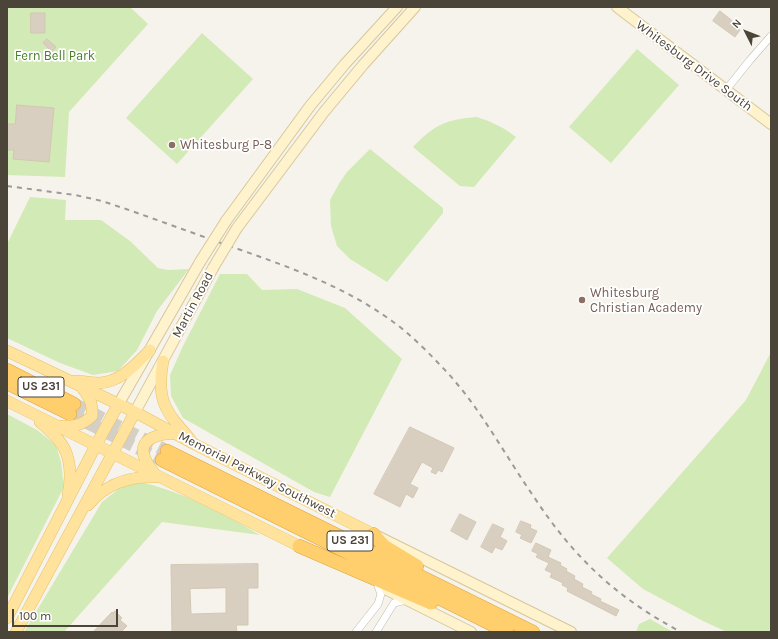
<!DOCTYPE html>
<html>
<head>
<meta charset="utf-8">
<style>
  body { margin:0 }
  #map { position:relative; width:778px; height:639px; overflow:hidden; background:#f6f3ec; font-family:Karla,sans-serif }
  canvas { display:block }
  .frame { position:absolute; inset:0; border:8px solid #4b4439; pointer-events:none }
  .north { position:absolute; left:726px; top:12px; width:40px; height:40px; -webkit-text-stroke:3px #fff; paint-order:stroke; rotate:312deg; font-size:11px; font-weight:700; line-height:16px; text-align:center; color:#4b4439 }
  .north::after { content:''; display:block; margin:auto; width:14px; height:18px; background:#4b4439; clip-path:polygon(50% 0,100% 100%,50% 72%,0 100%) }
  .scale { position:absolute; left:12px; top:609px; width:106px; height:18px; box-sizing:border-box; border:2px solid #4b4439; border-top:0; padding-left:5px; font-size:12px; line-height:14px; white-space:nowrap; color:#4b4439; -webkit-text-stroke:3px #fff; paint-order:stroke }
</style>
</head>
<body>
<div id="map">
<canvas width="778" height="639"></canvas>
<div class="frame"></div>
<div class="north">N</div>
<div class="scale">100 m</div>
</div>
<script>
const c = document.querySelector('canvas').getContext('2d');
c.lineJoin = 'round';
function fill(path, color) { c.fillStyle = color; c.fill(path, 'evenodd'); }
function trace(path, color, width, dash) { c.strokeStyle = color; c.lineWidth = width; c.lineCap = dash ? 'butt' : 'round'; c.setLineDash(dash || []); c.stroke(path); }
function label(font, color, halo, rows, align = 'center') {
  c.font = font + ' Karla,sans-serif'; c.lineWidth = 3.5; c.setLineDash([]); c.textBaseline = 'middle'; c.strokeStyle = halo; c.fillStyle = color; for (const [text, x, y, turn = 0] of rows) {
    c.save(); c.translate(x, y); c.rotate((+turn || 0) * Math.PI / 180); c.textAlign = isNaN(turn) ? turn : align; if (halo) c.strokeText(text, 0, 0); c.fillText(text, 0, 0); c.restore();
  }
}
fill(new Path2D(`
  M7 7H130L148 24 69 112 65 177 7 175Z
  M202 33 253 79 177 164 126 118Z
  M637 49 679 85 611 163 569 127Z
  M477 117C492 122 503 127 516 137L474 187 460 186 413 147C434 125 447 119 477 117Z
  M370 149 443 208V213L387 282 350 259 337 246 331 226 330 200 340 182 347 172Z
  M30 197 66 200 65 220H101L130 241 158 268 168 270 189 269 157 311 137 350 118 371 93 375 60 363 7 338V244Z
  M220 274H247L262 290 297 289 345 308 402 359 330 497 314 492 183 418 171 396 170 375 183 346Z
  M771 352V632H727L703 621 643 589 607 558 746 400Z
  M7 414 37 430 56 445 61 462 64 487 7 598Z
  M141 482C183 492 223 513 260 535L162 522 64 632H24L102 502 121 487Z
  M650 619 673 632H636L639 624Z`), '#d2eab5');
const building = new Path2D(`
  M720 11 735 23 733 25 740 30 735 37 713 21Z
  M31 13H45V33H31Z
  M47 39 56 47 52 52 43 43Z
  M17 105 54 108 49 162 13 159 14 150H7V124H15Z
  M410 427 454 448 442 472 438 470 436 474 431 472 433 468 422 462 410 484 418 488 413 498 406 494 400 507 374 494Z
  M460 514 476 522 467 540 451 531Z
  M521 521 531 525 530 528 537 531 531 543 520 538 522 535 516 532Z
  M493 524 504 529 500 537 507 541 502 550 495 547 492 553 481 547Z
  M536 543 551 550 548 557 561 563 560 565 567 569 566 571 575 576 574 579 583 584 582 587 592 592 591 594 601 599 600 601 619 610 616 616 567 591 568 588 562 585 563 583 550 577 552 573 545 570 549 563 536 557 538 554 532 551Z
  M258 564V588H248V625H236L237 632H172L171 565ZM226 588V613L191 614 190 589Z
  M115 611 122 618 120 620 127 626 121 632H93L112 612 113 613Z`);
fill(building, '#d8cfc1');
trace(building, '#d3c7b4', 1);
trace(new Path2D(`
  M74 404 167 451
  M70 414 162 460`), '#d4d0c8', 13, [13, 6]);
const minor = new Path2D(`
  M726 90 750 60 771 36
  M356 632 378 604 381 594 378 586
  M376 632 394 603 406 600`);
const secondary = new Path2D(`
  M617 7 771 124
  M226 221 310 106 345 64 397 7
  M237 228 324 112 363 65 415 7
  M118 405 200 262
  M135 412 213 268
  M379 537 571 632
  M387 590 471 632`);
const primary = new Path2D(`
  M7 351 135 412 196 445 373 534
  M163 361C156 400 165 411 190 439
  M74 381C83 381 91 383 99 383 121 382 136 364 150 350
  M7 401 299 546
  M40 422C49 430 60 439 65 450 71 462 71 481 68 494
  M61 426C75 426 81 426 92 416 93 405 90 398 83 389
  M154 473C149 466 143 459 143 450 144 436 165 433 175 434
  M88 505C106 484 128 476 156 477
  M7 618 96 445 118 405
  M16 632 135 412`);
const motorway = new Path2D(`
  M7 370 74 404
  M7 383 70 414
  M167 451 533 632
  M162 460 507 632
  M373 534 384 546 417 566
  M299 546 431 603`);
trace(minor, '#c2bbae', 8);
trace(secondary, '#d6c79b', 12);
trace(primary, '#e6c16a', 12);
trace(motorway, '#e0a43c', 14);
trace(minor, '#fff', 7);
trace(secondary, '#fff3cd', 10);
trace(primary, '#ffe39c', 11);
trace(motorway, '#ffcf6e', 13);
trace(new Path2D(`
  M7 186 75 195 102 201 126 209C163 222 201 236 238 249 292 268 345 287 392 321 410 334 427 351 442 367 479 405 504 454 534 497 574 558 617 598 681 632`), '#9a9a9a', 2, [5, 5]);
const secondaryBridge = new Path2D(`
  M200 262 226 221
  M213 268 237 228`);
trace(secondaryBridge, '#d6c79b', 12, []);
trace(secondaryBridge, '#fff3cd', 10);
for (const [x, y, r, color] of [
  [172,145,4,"#8d6e63"],
  [582,300,4,"#8d6e63"]
]) { const dot = new Path2D(); dot.arc(x, y, r, 0, 2 * Math.PI); c.fillStyle = color; c.fill(dot); trace(dot, '#fff', 1.5); }
for (const [x, y, w] of [
  [41,387,46],
  [350,541,46]
]) { const box = new Path2D(); box.roundRect(x - w / 2, y - 10, w, 20, 3); c.fillStyle = '#fff'; c.fill(box); trace(box, '#4b4439', 1); }
label('bold 12px', '#4b4439', null, [
  ["US 231",41,387],
  ["US 231",350,541]
]);
label('13px', '#4a7f2a', '#fff', [
  ["Fern Bell Park",55,56]
]);
label('13px', '#4b4439', '#fff', [
  ["Whitesburg Drive South",694,66,37],
  ["Martin Road",193,305,-62],
  ["Memorial Parkway Southwest",257,475,27]
]);
label('13px', '#785e54', '#fff', [
  ["Whitesburg P-8",180,145],
  ["Whitesburg",590,293],
  ["Christian Academy",590,308]
], 'left');
</script>
</body>
</html>
